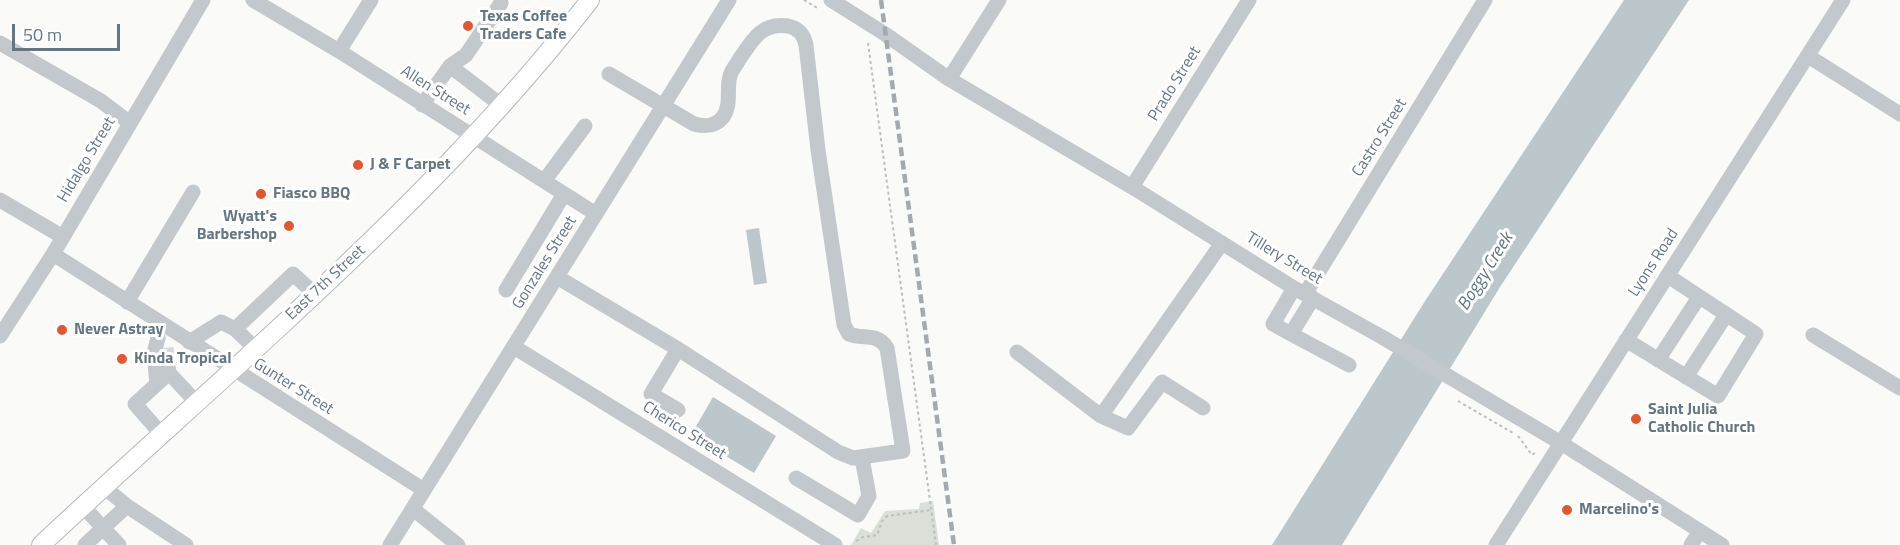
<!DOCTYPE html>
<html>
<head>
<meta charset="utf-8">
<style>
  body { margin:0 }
  #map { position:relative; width:1900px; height:545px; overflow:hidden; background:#fafaf8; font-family:"Titillium Web",sans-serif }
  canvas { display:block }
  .scale { position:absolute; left:12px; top:24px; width:108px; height:27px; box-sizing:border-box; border:3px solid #657683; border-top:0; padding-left:8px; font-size:18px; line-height:21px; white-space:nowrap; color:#657683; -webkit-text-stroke:4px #fff; paint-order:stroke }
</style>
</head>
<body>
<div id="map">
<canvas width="1900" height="545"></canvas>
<div class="scale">50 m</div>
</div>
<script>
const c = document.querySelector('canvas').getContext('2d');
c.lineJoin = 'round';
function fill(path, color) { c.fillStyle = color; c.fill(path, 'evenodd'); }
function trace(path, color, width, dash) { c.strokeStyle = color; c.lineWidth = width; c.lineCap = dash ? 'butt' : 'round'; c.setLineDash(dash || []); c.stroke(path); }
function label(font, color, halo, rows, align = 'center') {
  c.font = font + ' "Titillium Web",sans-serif'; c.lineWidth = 6; c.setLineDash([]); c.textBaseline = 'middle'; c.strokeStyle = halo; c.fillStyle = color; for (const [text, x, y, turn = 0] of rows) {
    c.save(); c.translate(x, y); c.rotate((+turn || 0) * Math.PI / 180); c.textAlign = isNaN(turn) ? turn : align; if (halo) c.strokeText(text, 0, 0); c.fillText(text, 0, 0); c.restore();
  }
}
fill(new Path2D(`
  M933 501 939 545H851L861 528 871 533 885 511 919 509 920 503Z`), '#dadfd7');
fill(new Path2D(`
  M1624 0H1689L1500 287 1342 545H1272L1427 298Z
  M759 228 767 283 754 285 746 230Z
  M713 397 776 436 754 473 691 435Z`), '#bbc7cb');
trace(new Path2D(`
  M166 348 168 365`), '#d5d9db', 15, [15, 8]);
const major = new Path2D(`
  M41 545C229 369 431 205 590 0`);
trace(major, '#b5babe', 20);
trace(new Path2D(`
  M804 0 819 9
  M868 43 936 545
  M1458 401 1513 433
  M1518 436 1532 455 1537 451
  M856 541 863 537 877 535 882 521 887 516 931 510`), '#bbbfc2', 2, [3, 3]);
trace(new Path2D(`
  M253 0 339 51 596 214
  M831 0 885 34 949 79 1132 187 1294 288 1382 337 1561 443 1722 545
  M0 43 101 101 130 123
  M339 51 371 0
  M1808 56 1900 114
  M450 66 466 55 501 3
  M949 79 999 0
  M422 105 450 66 501 105
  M544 181 585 126
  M1132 187 1249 0
  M0 200 63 237
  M53 254 424 490
  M557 277 678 349 838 452 853 458 903 451 887 348C877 332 864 340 849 334L844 325 818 150 806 45C804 35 798 28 788 26 762 22 752 40 739 60 736 65 731 71 730 76 726 90 732 104 723 117 715 127 705 127 694 124L609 74
  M506 290 564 194
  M1305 294 1485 0
  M1313 298 1291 334 1349 365
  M127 302 193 192
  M1291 334 1273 324 1294 288
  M1813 335 1900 388
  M0 336 53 254 203 0
  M1626 340 1718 396 1756 334 1668 276
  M189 342 221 322 235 329
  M514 347 835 545
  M256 349 235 329 293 274 315 294
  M678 349 651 394 678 410
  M1017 352 1101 416 1222 243
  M1658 360 1699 297
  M168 366 169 373 197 403
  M1686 377 1726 315
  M157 384 154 353 158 338
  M1101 416 1128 428 1162 382 1203 408
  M162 435 135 404 169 373
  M796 478 858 515 869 496 862 458
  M104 487 127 506
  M83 506 103 528 85 545
  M413 509 458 545
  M119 545 103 528 127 506 186 545
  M390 545 729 0
  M1496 545 1843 0
  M1691 545 1700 531`), '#c3c8cc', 15);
trace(major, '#fff', 18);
trace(new Path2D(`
  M881 0 954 545`), '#a2aab0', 4.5, [9, 4.5]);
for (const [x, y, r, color] of [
  [468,26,6,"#e4572e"],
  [358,165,6,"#e4572e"],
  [261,194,6,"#e4572e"],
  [289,226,6,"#e4572e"],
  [62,330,6,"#e4572e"],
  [122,359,6,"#e4572e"],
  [1636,419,6,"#e4572e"],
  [1567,510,6,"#e4572e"]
]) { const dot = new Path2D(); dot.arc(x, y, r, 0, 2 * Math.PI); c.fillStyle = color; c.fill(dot); trace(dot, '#fff', 2); }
label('bold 16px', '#657683', '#fff', [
  ["Texas Coffee",480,17],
  ["Traders Cafe",480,35],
  ["J & F Carpet",370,165],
  ["Fiasco BBQ",273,194],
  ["Wyatt's",277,217,"right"],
  ["Barbershop",277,235,"right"],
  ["Never Astray",74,330],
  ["Kinda Tropical",134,359],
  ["Saint Julia",1648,410],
  ["Catholic Church",1648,428],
  ["Marcelino's",1579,510]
], 'left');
label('16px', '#657683', '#fff', [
  ["Prado Street",1175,84,-58],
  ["Allen Street",435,91,32],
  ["Castro Street",1380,138,-58],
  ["Hidalgo Street",87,160,-59],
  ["Tillery Street",1284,259,31],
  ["Gonzales Street",545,263,-58],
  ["Lyons Road",1654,263,-57],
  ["East 7th Street",326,283,-43],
  ["Gunter Street",293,387,32],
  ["Cherico Street",684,431,32]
]);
label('italic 18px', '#60757c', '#fff', [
  ["Boggy Creek",1486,272,-58]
]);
</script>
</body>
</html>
